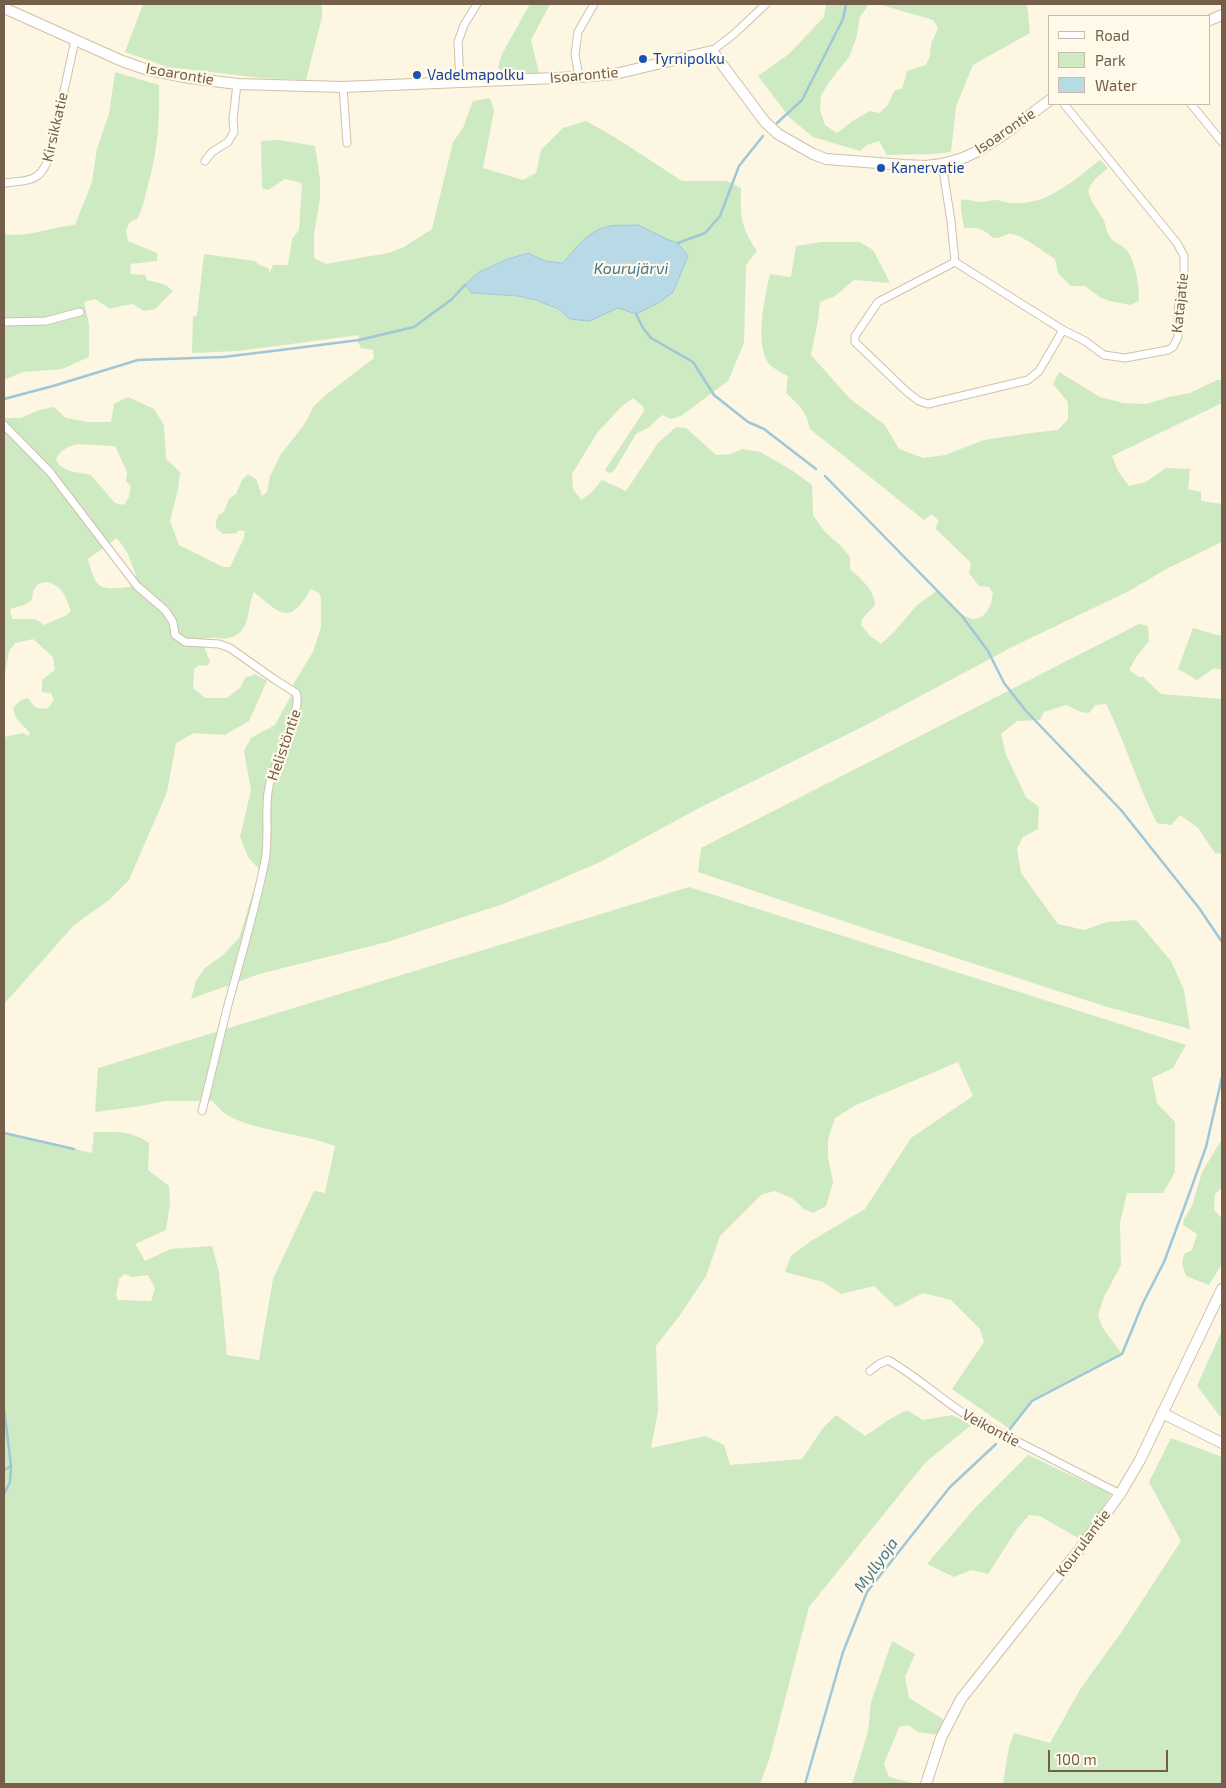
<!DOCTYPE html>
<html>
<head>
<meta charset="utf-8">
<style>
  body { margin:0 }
  #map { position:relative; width:1226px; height:1788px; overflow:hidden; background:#fcf6e3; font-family:"Exo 2",sans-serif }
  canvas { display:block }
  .frame { position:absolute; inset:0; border:5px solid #755e49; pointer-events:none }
  .legend { position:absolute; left:1048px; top:15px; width:162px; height:90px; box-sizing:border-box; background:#fff9ea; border:1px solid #c8bbaa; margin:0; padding:6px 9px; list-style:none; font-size:15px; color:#755e49 }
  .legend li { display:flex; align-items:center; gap:10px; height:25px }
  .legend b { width:25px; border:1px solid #c8bbaa }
  .scale { position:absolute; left:1048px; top:1750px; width:120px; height:22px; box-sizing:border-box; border:2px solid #755e49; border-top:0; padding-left:6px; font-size:15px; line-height:18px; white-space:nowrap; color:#755e49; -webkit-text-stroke:4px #fff9ea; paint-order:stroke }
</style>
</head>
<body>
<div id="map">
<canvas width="1226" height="1788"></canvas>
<div class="frame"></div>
<ul class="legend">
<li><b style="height:6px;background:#fff"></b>Road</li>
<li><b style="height:14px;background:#cdeac2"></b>Park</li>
<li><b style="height:14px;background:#b8d9e6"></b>Water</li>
</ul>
<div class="scale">100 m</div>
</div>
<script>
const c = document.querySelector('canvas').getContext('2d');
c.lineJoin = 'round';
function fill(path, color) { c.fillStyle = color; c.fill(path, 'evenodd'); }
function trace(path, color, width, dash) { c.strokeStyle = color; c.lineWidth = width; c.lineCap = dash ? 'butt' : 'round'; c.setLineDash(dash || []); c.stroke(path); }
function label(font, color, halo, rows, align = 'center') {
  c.font = font + ' "Exo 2",sans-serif'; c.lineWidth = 4.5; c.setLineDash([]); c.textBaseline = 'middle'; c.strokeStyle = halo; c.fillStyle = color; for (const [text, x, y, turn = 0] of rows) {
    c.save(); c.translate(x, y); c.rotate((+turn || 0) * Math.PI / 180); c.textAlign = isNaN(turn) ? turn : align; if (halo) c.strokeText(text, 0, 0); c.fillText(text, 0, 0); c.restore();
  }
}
fill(new Path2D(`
  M143 4H322V17L306 80 261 78 168 67 125 52Z
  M530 4H550L531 40 539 73 503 74 498 67 502 54Z
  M826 4H876H869L860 17 856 39 849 57 830 81 821 95 820 110 825 125 837 133 854 120 870 111 879 113 887 106 895 90 902 89 907 71 926 65 930 56 931 44 938 28 933 20 878 4H1027L1030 33 973 65 956 106 951 152 931 154 887 155 879 141 867 145 860 151 813 137 790 118 758 76 789 54 824 17Z
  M115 72 159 85C160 121 157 155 147 189 144 200 143 209 137 219L130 222 126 230 128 241 157 253V261L130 264 131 274 145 275 147 280 166 285 173 291 155 309 144 311 133 304 121 306 110 309 95 299 84 302 89 324V357L62 369 23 372 4 380V234C29 238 50 227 75 225L92 182 97 149 109 114Z
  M490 98 494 111 483 168 523 180 536 173 541 150 563 128 586 121 616 138 682 181H727L741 188C740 216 741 228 757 251L746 265 744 343 728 381 681 416 671 419 662 415 648 428 636 434 614 471 609 473 605 470 644 411 643 406 633 398 621 407 597 433 572 474 573 489 581 500 591 493 602 480 626 491 658 443 676 427 686 428 716 455 731 454 742 449 760 452 790 469 812 485 813 515 825 532 842 547 850 557V569C861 579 874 589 875 605L862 619 861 625 870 636 881 644 895 631 917 605 938 590C950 603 973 636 989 608 991 604 992 598 993 593L989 587 979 586 969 573 971 563 935 528 939 521 932 514 924 520 810 429C807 412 798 404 786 393L788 376C783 373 776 370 771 366 753 348 765 297 770 274L791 277 796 246 821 242H860L873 250 890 283 854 280 835 296 820 302 818 320 811 355 850 399 885 425 899 449 923 458 945 455 984 440 1031 433 1058 430 1068 419V402L1053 384 1059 372 1100 397 1123 403 1146 404 1169 397 1190 393 1217 380H1222V403L1112 456 1118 471 1129 486 1146 482 1166 468 1190 469 1188 489 1201 492V501L1222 504V542L1166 569 1131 590 1014 646 866 725 697 809 600 862 503 904 387 942 259 974 191 999 196 981 205 968 223 955 239 938 260 870 248 857 240 837 251 790 244 751 251 738 275 725 292 694 294 683 313 652 321 627V598L319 593 311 589C289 626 282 615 254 592 246 609 252 632 229 638 221 640 213 636 205 639V649L210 662 207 666 199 665 194 669 193 688 205 698H227L240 688 245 678 255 674 267 681 249 721 225 735 194 733 176 743 167 792 129 880 109 900 74 925 4 1004V737L23 733 28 736 30 733 16 718 13 708 21 700 28 698C34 707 36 710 48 708L54 700 51 693 42 692V680L55 670 53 657 33 639 15 643 9 651 4 680V418H21L36 411 54 407 66 418 88 422H111L114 404 128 397 154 409 164 425 166 459 180 472 178 489 170 521 179 545 223 567H230L244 538 245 531 239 530 236 533 223 534 216 528V521L219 515 224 512 229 499 236 494 242 480 248 474 256 479 262 496 267 492 270 476 281 454 304 425 314 406 327 394 374 358 373 350 361 348 358 342 359 335 238 351 192 353 193 317 197 315 204 254 255 261 259 265 268 268 270 273 273 265H288L292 239 299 230 302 183 285 179 268 190 262 188 261 141 280 140 315 146 320 180V199L314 234V258L326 264 388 253 404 247 432 229 453 142 463 128 473 101ZM607 226 678 243 636 314 618 308 607 312 570 319C539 293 510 297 472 293L479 272 508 259 528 253 545 261 563 263C575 248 589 233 607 226ZM77 444 115 446 127 472 126 481 131 486 129 497 124 505 115 503 91 475 70 471 60 466 56 460C59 450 68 447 77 444ZM117 538 127 552 136 575 130 587C99 590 96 590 88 559ZM47 582C63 586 66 597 71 611L67 615 44 625 35 619H12L10 609 24 605 32 600 33 591 38 584Z
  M1100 160 1108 168C1080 191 1086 191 1103 219 1106 224 1106 232 1110 237 1114 243 1124 245 1128 252 1136 265 1139 286 1139 301L1130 305 1110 301 1101 298 1085 286H1071L1058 273 1055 259C1045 253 1019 232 1008 234 1001 236 1002 238 993 238 984 229 977 227 964 228L961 210V200C969 198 973 202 980 202 985 202 991 200 996 200 1001 200 1006 203 1011 203 1047 206 1073 181 1100 160Z
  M1139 624 1148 626 1149 641 1137 656 1129 670 1139 677H1143L1161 694 1222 699V854L1215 853 1198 828 1180 815 1171 825 1157 823C1137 785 1126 743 1106 704L1095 705 1089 713 1081 712 1066 705 1044 712 1040 720 1017 721 1001 734 1006 755 1026 797 1039 807 1038 829 1023 837 1017 849 1021 873 1058 924 1084 930 1107 922 1136 920 1171 961 1184 990 1190 1029 1107 1007 867 929 698 872 701 848Z
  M1193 628 1217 635H1222V670L1214 668 1197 680 1178 669Z
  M689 887 1186 1045 1173 1068 1152 1078 1157 1103 1175 1122V1172L1163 1193H1127L1120 1223 1121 1265 1104 1297 1098 1315 1102 1327 1122 1354 1032 1401 1010 1429 952 1389 984 1342 980 1329 951 1300 923 1293 896 1307 874 1286 841 1294 823 1282 785 1272 791 1256 811 1241 865 1209 911 1138 973 1096 958 1062 856 1105 835 1118 828 1139V1157L833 1182 826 1206 813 1213 804 1209 793 1199 776 1191 762 1194 720 1236 706 1276 680 1315 656 1346 658 1411 651 1448 706 1436 724 1445 730 1465 802 1459 823 1428 836 1415 865 1436 890 1419 907 1410 923 1420 952 1415 971 1425 925 1463 809 1607 770 1757 760 1784H4V1133L92 1153 94 1132C116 1132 131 1130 149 1143L148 1170 169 1186 170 1204 166 1230 135 1244 145 1261 171 1249 212 1246 219 1272 227 1355 259 1360 273 1279 314 1191 325 1193 335 1146C302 1133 258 1132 227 1115 222 1112 217 1106 213 1101H164L141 1106 95 1112 98 1068ZM124 1274 132 1277 148 1275 155 1288 151 1301 118 1300 116 1295 119 1279Z
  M1222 1139V1188L1215 1194 1214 1210 1222 1218V1264L1209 1285 1186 1276 1182 1264 1184 1254 1192 1250 1197 1234 1183 1225 1184 1219 1192 1206 1202 1172Z
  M1222 1330V1419L1197 1386Z
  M1171 1438 1222 1457V1784H1003L1009 1747 1014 1733 1050 1743 1081 1688 1123 1630 1181 1541 1149 1482Z
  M1028 1455 1111 1494 1083 1541 1040 1516 1029 1515 1017 1529 988 1574 971 1570 954 1577 927 1564 974 1509Z
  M892 1641 915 1654 905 1677 909 1698 946 1721 939 1735 918 1732 908 1725 899 1727 884 1764 889 1777 916 1784H852L868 1732 871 1702Z`), '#cdeac2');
const water = new Path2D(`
  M638 225 669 240 678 243 688 256 673 292 660 302 636 314 618 308 589 321 570 319 558 309 536 300 517 296 472 293 465 285 479 272 508 259 528 253 545 261 563 263C574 250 588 231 606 227 616 224 628 226 638 225Z`);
fill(water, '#b8d9e6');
trace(water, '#9ec7d8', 1);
trace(new Path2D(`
  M777 123 802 100 843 19 846 4
  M678 243 705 233 720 216 739 166 763 136
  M636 314 643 328 651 338 693 362 714 395 748 422 764 429 816 469
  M4 399 53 386 138 360 223 357 281 350 359 340 414 327 452 299 465 285
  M825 476 962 616 988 651 1004 683 1026 711 1121 810 1199 908 1222 942
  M4 1133 74 1149
  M4 1408 11 1466 10 1482 4 1494
  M1010 1429 1032 1401 1122 1354 1143 1303 1164 1262 1187 1200 1206 1147 1222 1077
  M4 1470 11 1466
  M805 1784 843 1652 867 1592 950 1487 996 1444`), '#9ec7d8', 2.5);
const street = new Path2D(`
  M712 51 734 34 766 4
  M579 77 575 54 578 32 594 4
  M460 81 458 42 464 25 477 4
  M343 87 347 143
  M1191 104 1222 142
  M205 161 212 152 228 142 234 132 233 119 237 84
  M942 164 951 221 955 262 1063 330 1085 341 1104 355 1125 358 1168 350 1173 347 1178 337V310L1184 274V256L1177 243 1064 104
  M4 183C32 180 42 182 51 151L75 40
  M955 262 878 302 855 336V342L907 392 919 401 928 404 1028 380 1039 371 1063 330
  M4 322 46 321 80 312
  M4 425 50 472 137 586 165 610 173 622 175 635 185 642 219 644 230 648 274 679 296 693C303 709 277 760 271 778 263 805 270 834 265 861 255 910 241 957 228 1005 219 1040 211 1076 202 1111
  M870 1371 879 1364 888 1360C917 1376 940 1399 968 1416L1120 1494`);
const secondary = new Path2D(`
  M4 8 122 61 148 70 190 78 237 84 343 87 579 77 615 74 712 51 765 122 778 134 813 154 826 159 904 165 926 166 942 164 963 158 978 151 1003 135 1050 100
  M1210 20 1222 15
  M1162 1413 1222 1443
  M926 1784 941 1738 961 1699 1079 1550 1120 1494 1140 1460 1222 1289`);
trace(street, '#d0c1ad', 9);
trace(secondary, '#d1bfa7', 12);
trace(street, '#fff', 7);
trace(secondary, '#fff', 10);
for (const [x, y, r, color] of [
  [643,59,5,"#1a4fb4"],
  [417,75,5,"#1a4fb4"],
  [881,168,5,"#1a4fb4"]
]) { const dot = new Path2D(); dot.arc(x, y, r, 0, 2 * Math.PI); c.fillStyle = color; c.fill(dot); trace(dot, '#fff9ea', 2); }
label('15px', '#164399', '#fff9ea', [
  ["Tyrnipolku",653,59],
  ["Vadelmapolku",427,75],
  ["Kanervatie",891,168]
], 'left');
label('15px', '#755e49', '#fff9ea', [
  ["Isoarontie",180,74,10],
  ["Isoarontie",584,75,-5],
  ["Kirsikkatie",55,127,-77],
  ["Isoarontie",1005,131,-34],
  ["Katajatie",1180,303,-84],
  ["Helistöntie",284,745,-71],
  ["Veikontie",991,1428,28],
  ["Kourulantie",1083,1543,-53]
]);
label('italic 16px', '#457990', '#fff9ea', [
  ["Kourujärvi",631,269],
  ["Myllyoja",876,1565,-54]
]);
</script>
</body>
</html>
